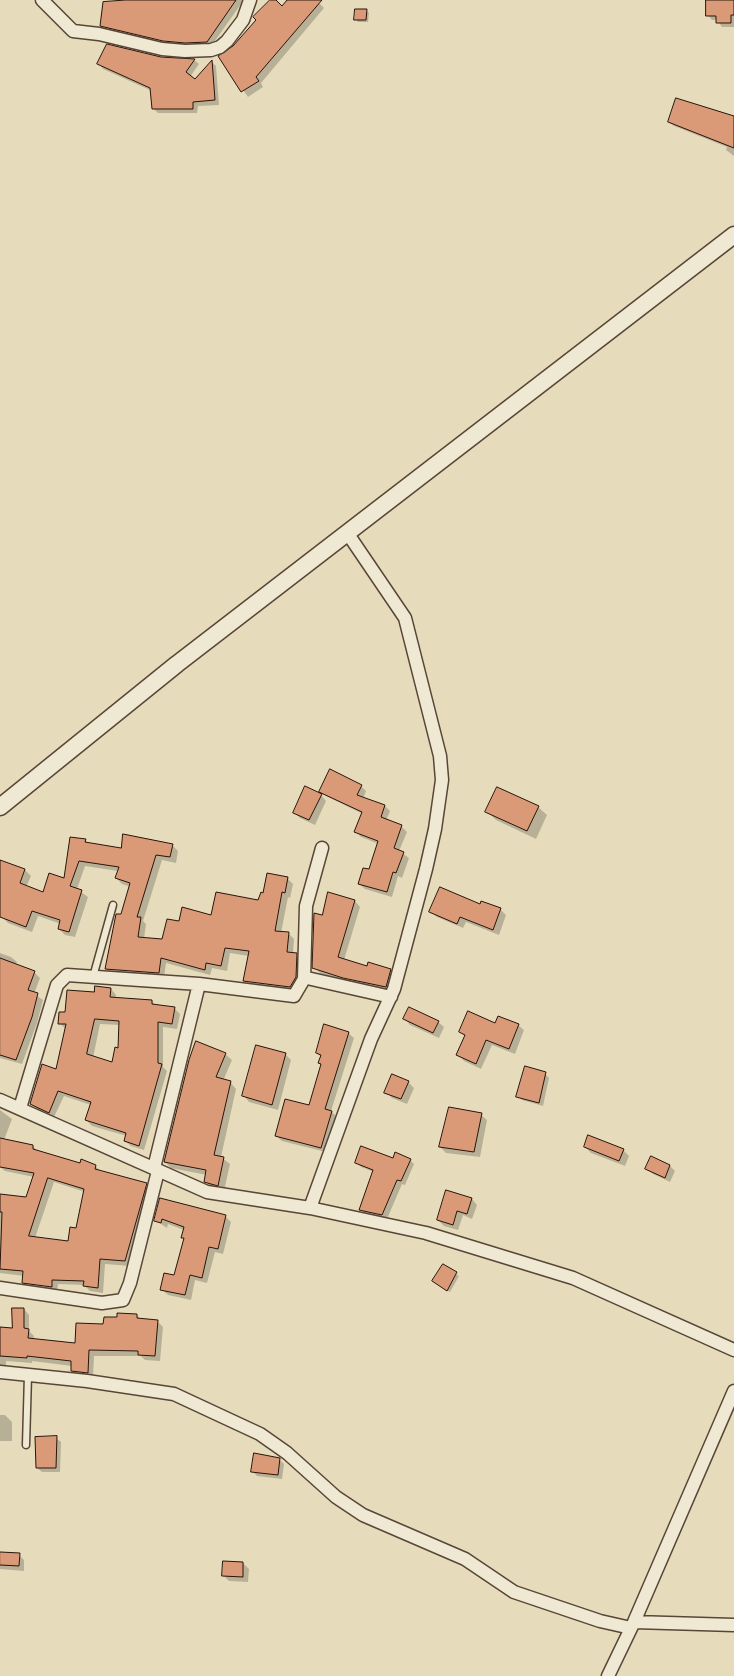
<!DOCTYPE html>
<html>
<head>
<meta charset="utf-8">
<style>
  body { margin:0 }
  canvas { display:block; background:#e6dcbc }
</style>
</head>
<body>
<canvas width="734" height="1676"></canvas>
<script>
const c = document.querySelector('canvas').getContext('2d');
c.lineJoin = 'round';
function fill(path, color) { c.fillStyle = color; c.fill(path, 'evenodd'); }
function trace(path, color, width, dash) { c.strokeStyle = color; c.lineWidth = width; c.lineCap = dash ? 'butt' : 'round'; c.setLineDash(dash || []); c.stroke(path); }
fill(new Path2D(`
  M127 0H244L212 45H169L105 30 101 25 102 10Z
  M271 0H274L282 7 289 0H316L324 8 261 83 263 87 248 97 220 57 234 47 258 20Z
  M708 0H734V27H722L717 20H712L708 15Z
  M366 10 369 13 368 22H358L356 20Z
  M161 58 194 60 199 64 190 77 195 81 212 62 216 66 219 105 198 106 197 113H158L153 108 152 91 103 69 99 64Z
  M734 117V156L726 150 727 147 674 126 669 122Z
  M361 786 366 791 363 799 385 806 390 811 386 821 401 826 407 832 399 851 409 858 402 878 398 876 392 897 365 889 359 884 369 871 379 844 361 837 356 832 363 814 326 796 321 791Z
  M321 795 326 801 315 825 300 818 295 813Z
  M538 807 547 815 536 839 496 820 487 812Z
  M124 835 172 845 178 851 176 863 162 860 143 921 146 924 144 939 163 941 179 923 212 916 259 901 287 878 293 884 290 898 288 897 281 933H288L294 939 293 954 302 960 296 993 250 987 244 981 249 956 230 953 227 971 212 968 210 975 166 963 164 978 112 975 106 969 131 887 122 884 116 878 118 871 85 866 77 889 88 897 75 937 65 935 59 929 61 924 38 916 32 932 8 923 2 917 0 861 25 870 31 876 26 887 44 894 65 880 85 840 89 844 122 849Z
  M329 894 355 901 360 907 344 960 368 967 390 970 396 976 391 992 350 983 320 973 314 967 322 916Z
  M481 906 500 909 506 915 499 935 466 922 463 928 437 917 431 912Z
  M0 953 11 957 17 962 16 965 34 972 40 978 34 994 43 1000 37 1023 22 1064 0 1058Z
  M111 989 116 995 115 999 152 1001 156 1006 174 1008 180 1014 177 1029 163 1027V1067L167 1071 144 1150 131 1146 125 1141 127 1136 92 1126 86 1120 91 1105 64 1096 54 1117 37 1109 31 1104 57 1071 66 1029 59 1023 66 1014 95 994ZM100 1024 120 1025 119 1049 113 1064 93 1058Z
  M405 1019 438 1022 444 1027 439 1038 410 1025Z
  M496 1025H518L524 1030 515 1054 492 1045 481 1069 464 1061 458 1055 466 1037 460 1032Z
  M348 1033 354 1038 331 1111 337 1117 326 1152 282 1141 276 1136 310 1107 322 1065 319 1063 321 1057 317 1053Z
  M225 1054 232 1060 223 1081 230 1082 236 1089 221 1157 230 1164 224 1191 212 1188 205 1181 207 1175 171 1168 165 1162Z
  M285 1054 291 1060 278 1110 249 1102 244 1096Z
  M545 1074 549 1078 543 1106 522 1100 518 1096Z
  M408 1082 414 1088 407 1104 392 1098 386 1092Z
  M0 1110 12 1119 4 1140 33 1146 38 1152 81 1164 95 1166 101 1171 146 1184 151 1190 130 1266 105 1264 103 1293 90 1291 84 1285 58 1284 57 1292 29 1288 23 1283 24 1276 0 1273V1195L27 1199 34 1177 5 1171 0 1167ZM54 1182 85 1192 77 1229 69 1242 35 1238Z
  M481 1115 487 1120 480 1157 446 1153 440 1147Z
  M585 1147 623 1150 629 1156 625 1166 591 1153Z
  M652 1158 670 1166 675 1171 670 1182 653 1174 647 1169Z
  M410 1160 414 1164 405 1185 402 1184 387 1219 365 1214 361 1210 374 1172 361 1167 356 1162Z
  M447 1192 472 1199 477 1205 472 1219 463 1215 458 1230 444 1226 438 1220Z
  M161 1199 225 1216 231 1222 223 1254 215 1252 207 1283 195 1280 191 1300 168 1295 162 1290 175 1277 185 1239 182 1237 184 1230 168 1224 167 1228 155 1220Z
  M444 1266 459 1276 450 1292 436 1284Z
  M24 1309 29 1315V1331L34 1336 33 1340 76 1345 104 1326 137 1315 141 1320 157 1321 163 1327 160 1361 145 1360 141 1356H94L93 1377 78 1376 72 1371V1366L32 1361V1363L6 1361V1369L0 1370V1329H13Z
  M0 1415H5L12 1422V1441H0Z
  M56 1438 61 1442 60 1472H42L37 1468Z
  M279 1459 284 1464 282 1479 257 1476 252 1471Z
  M0 1552 19 1555 24 1560V1571L0 1569Z
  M243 1563 249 1569 248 1582 229 1581 223 1575Z`), '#0003');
const building = new Path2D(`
  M126 0H236L207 42 185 43 163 41 100 26 103 2Z
  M270 0H276L282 6 287 0H322L256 77 259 81 241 92 218 56 233 46 256 20 253 17Z
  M706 0H734V15H731V23H716V16H706Z
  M355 9H367L366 20H354Z
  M107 44 161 57 195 59 186 72 195 79 212 60 215 100 193 102V109H152L150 88 97 64Z
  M676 98 734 116V148L668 122Z
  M330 769 362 785 357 795 385 805 381 817 402 825 394 848 404 852 396 873 393 872 387 892 358 884 363 868 369 869 378 841 354 832 362 812 319 792Z
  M305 786 322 794 309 820 293 813Z
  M497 787 539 806 527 831 485 812Z
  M123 834 173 844 170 857 156 855 137 917H141L138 937 162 939 167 919 179 921 182 907 211 915 216 892 258 900 261 892 263 893 267 873 288 877 285 893 282 892 275 931 289 932 287 952 297 953 296 977 290 987 243 981 249 951 225 948 221 966 206 963 205 970 161 958 159 973 105 969 116 914H121L130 883 115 878 119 867 79 861 70 886 82 890 69 932 58 929 60 920 32 911 26 927 0 917V860L25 869 20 883 43 892 49 873 64 878 70 837 86 839 85 842 121 848Z
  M440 887 480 904 481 901 501 908 493 930 460 917 457 924 429 912Z
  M328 892 355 900 338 957 367 966 368 962 391 969 386 987 343 978 312 968 314 913 322 915Z
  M0 958 35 971 28 990 38 993 32 1017 16 1060 0 1055Z
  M95 986 111 988 110 997 152 1000V1004L175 1007 172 1024 158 1022V1063L162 1064 139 1146 124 1141 126 1133 85 1120 91 1102 58 1091 49 1113 30 1104 42 1064 56 1069 66 1024H58L59 1012H65L67 990 94 992ZM95 1019 119 1021 118 1048 115 1047 112 1062 87 1054Z
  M409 1007 439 1021 433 1033 403 1019Z
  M468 1011 495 1023 498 1016 519 1024 509 1049 486 1040 476 1064 456 1055 465 1035 459 1032Z
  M324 1024 349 1032 325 1109 332 1111 321 1148 275 1136 285 1099 309 1105 321 1064 318 1063 321 1055 316 1053Z
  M196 1041 226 1053 216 1077 231 1081 214 1155 224 1157 218 1186 204 1182 206 1170 164 1162 189 1060Z
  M256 1045 286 1053 272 1105 242 1096Z
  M525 1066 546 1072 539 1103 516 1097Z
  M392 1074 409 1081 401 1099 384 1093Z
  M449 1107 482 1113 474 1152 439 1147Z
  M588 1135 624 1149 619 1161 584 1147Z
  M0 1138 33 1145V1149L80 1163 81 1159 96 1165 95 1169 147 1183 125 1261 100 1259 98 1288 83 1286 84 1281 52 1280V1287L22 1283 23 1271 0 1269 2 1212H0V1194L26 1197 34 1173 0 1167ZM48 1178 84 1189 76 1228 70 1227 68 1241 29 1236Z
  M361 1146 393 1158 395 1152 411 1159 401 1181 397 1180 382 1215 359 1210 373 1170 355 1163Z
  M651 1156 670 1165 665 1178 645 1169Z
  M446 1190 472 1198 467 1214 457 1211 453 1225 437 1220Z
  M160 1198 226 1215 218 1249 209 1247 202 1278 190 1275 185 1295 160 1290 164 1273 174 1275 184 1238H181L184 1227 162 1219 161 1223 154 1221Z
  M443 1264 457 1272 447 1291 432 1281Z
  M12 1308H24V1328L29 1329 28 1338 75 1343 76 1323 103 1324 104 1317H117V1313L137 1314V1318L158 1320 155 1356 138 1355V1351L89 1350 88 1373 71 1371V1361L27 1356V1358L0 1356V1327L12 1328Z
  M57 1436 56 1468H36L35 1437Z
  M254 1453 280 1458 278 1475 251 1472Z
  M0 1552 20 1553 19 1566 0 1565Z
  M223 1561 243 1562V1577L222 1576Z`);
fill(building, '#db9a77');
trace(building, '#28140b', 1);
const service = new Path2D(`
  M93 977 113 905
  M26 1445 28 1375`);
const minor = new Path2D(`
  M42 0 73 31 99 34 162 49 185 51 211 50 220 47 227 41 243 20 250 0
  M304 979 306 906 322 848
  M0 1100 207 1192 310 1208 426 1233 573 1278 734 1350
  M20 1108 57 985 67 975 199 984 294 996 304 979 307 978 391 997
  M154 1168 199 984
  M310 1208 371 1039 394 989 426 869 435 829 442 780 440 756 405 618 348 534
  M0 1288 102 1303 123 1300 130 1283 158 1171
  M0 1372 87 1381 174 1394 260 1434 287 1453 336 1497 363 1515 465 1559 514 1592 600 1621 631 1628
  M634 1622 734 1625
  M608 1676 634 1622 734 1391`);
const tertiary = new Path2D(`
  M0 807 177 664 734 235`);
trace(service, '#584637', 9);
trace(minor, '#584637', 15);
trace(tertiary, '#584637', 19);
trace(service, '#efe8d3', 6);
trace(minor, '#efe8d3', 12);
trace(tertiary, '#efe8d3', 16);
</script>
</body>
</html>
